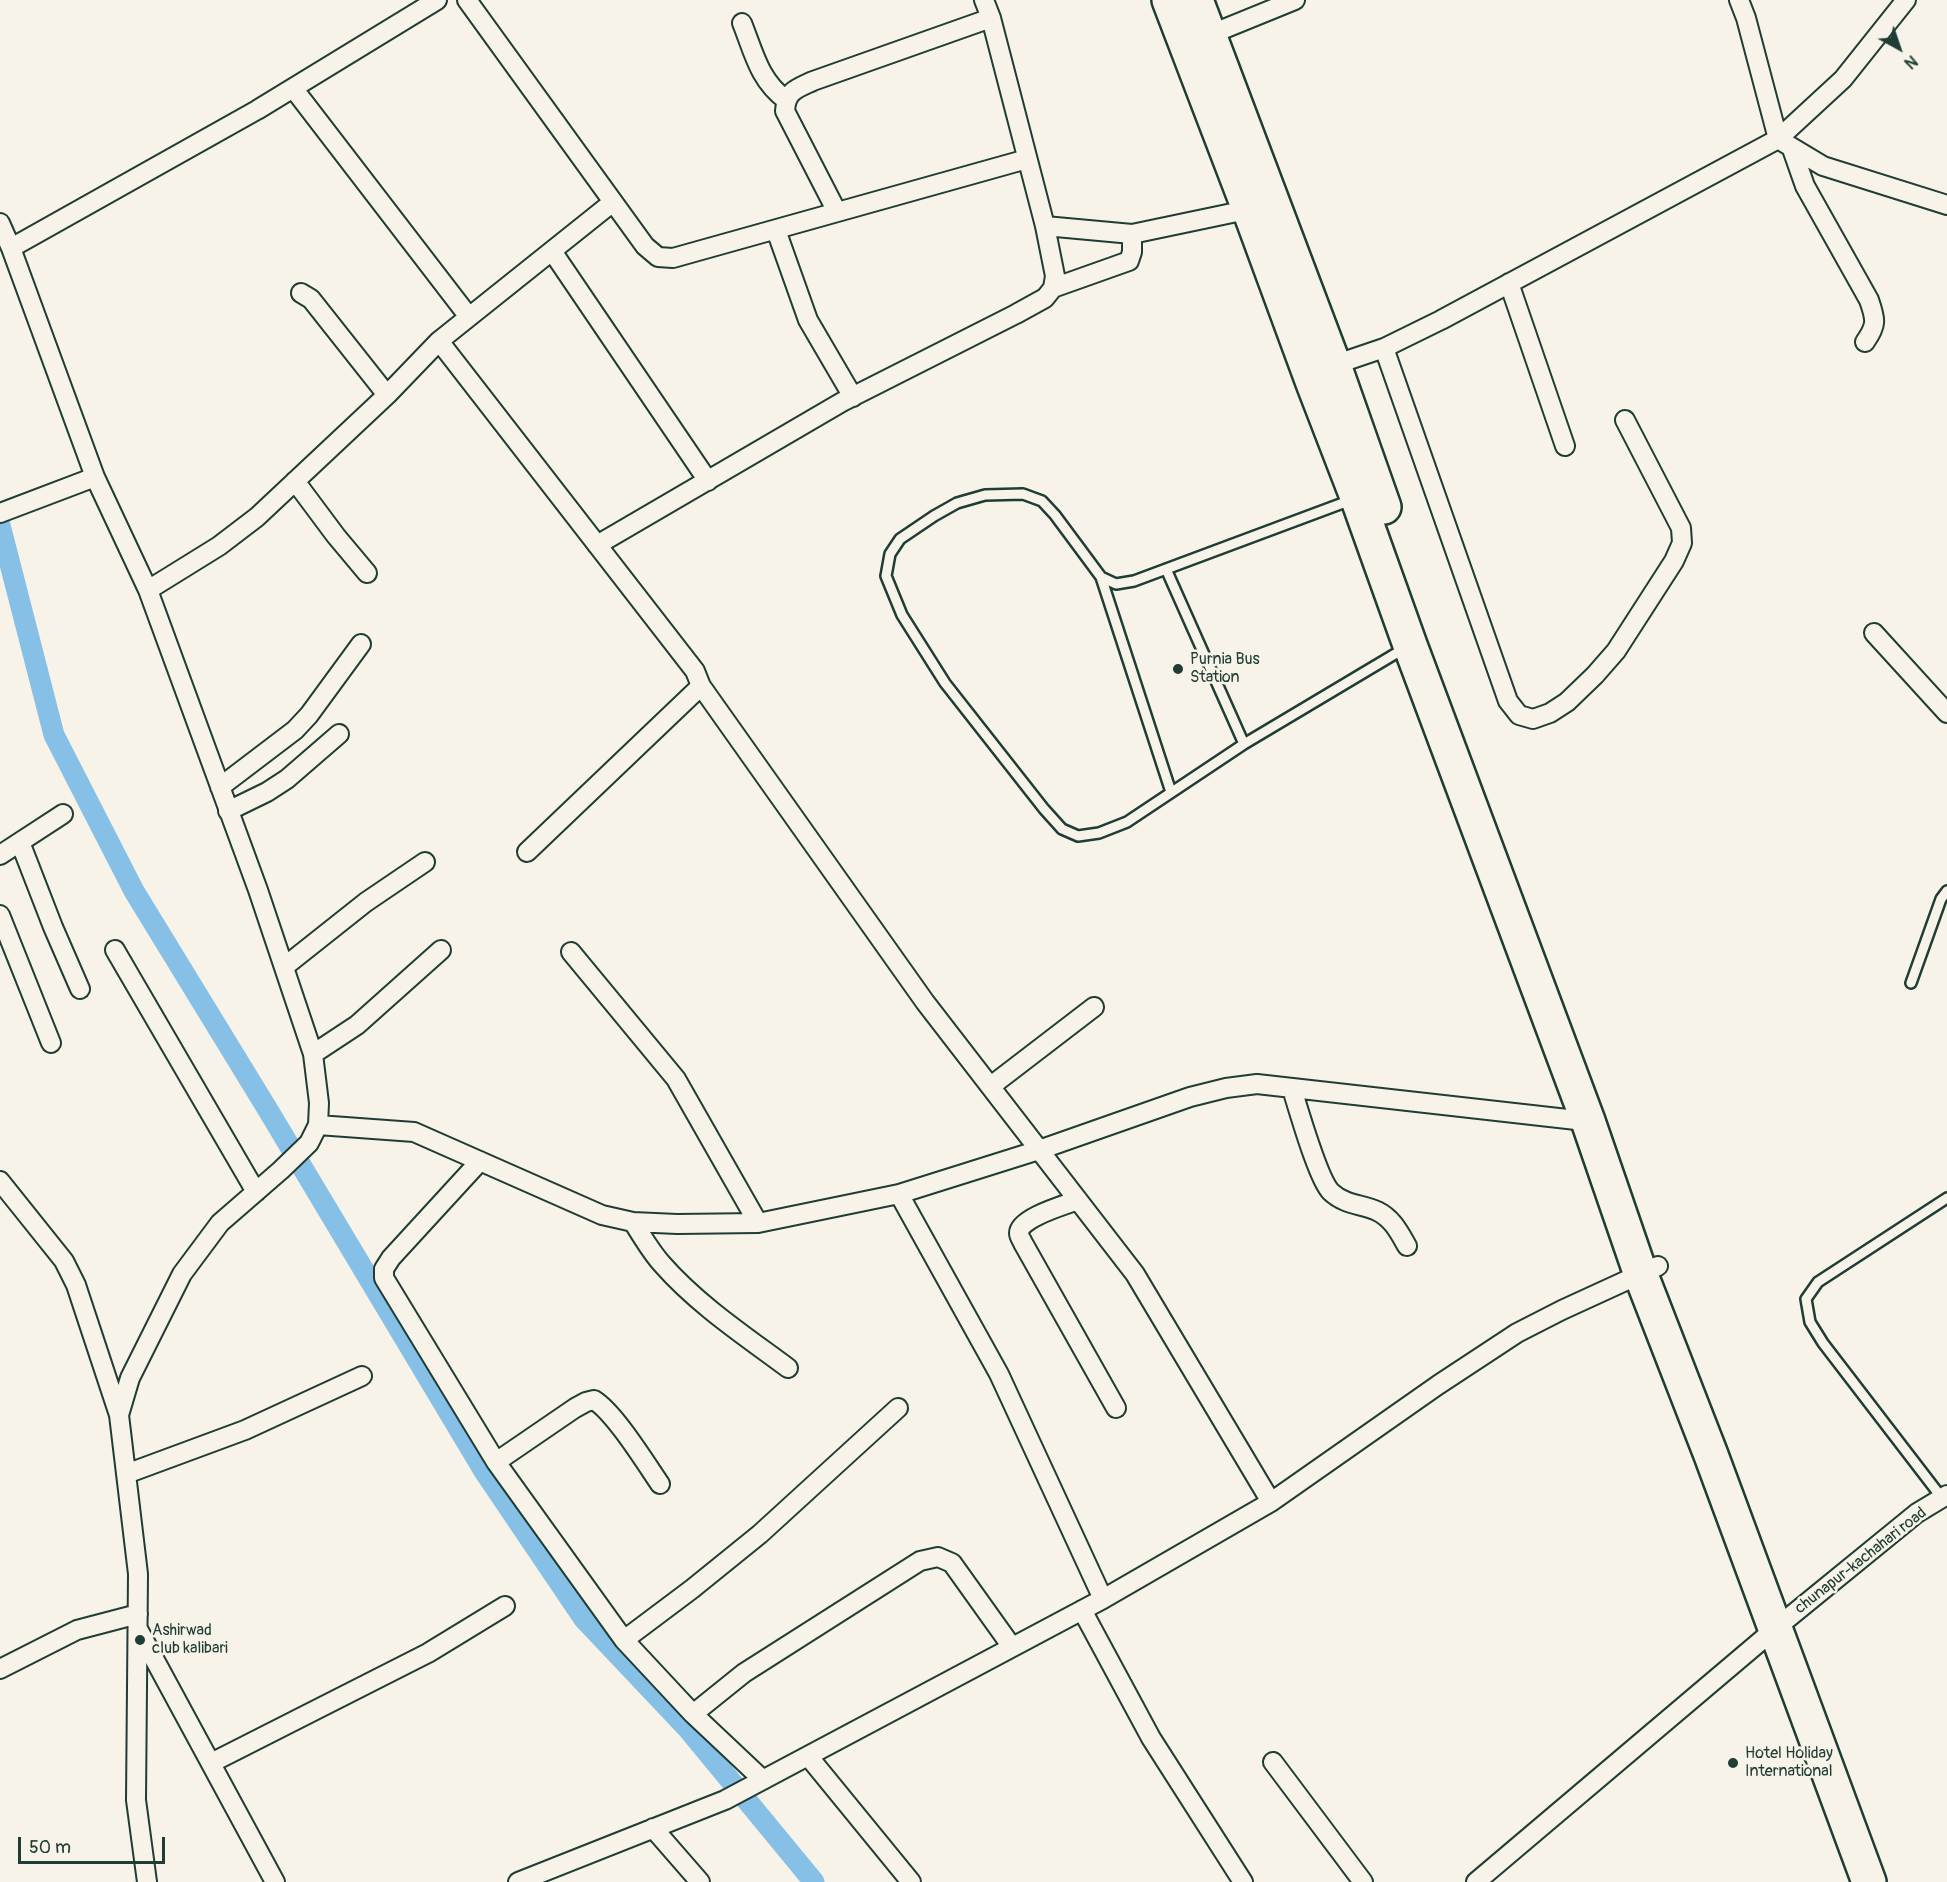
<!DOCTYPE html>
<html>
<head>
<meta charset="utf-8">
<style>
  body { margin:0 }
  #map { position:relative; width:1947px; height:1882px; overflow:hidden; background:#f7f3e8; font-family:Pangolin,sans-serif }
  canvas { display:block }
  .north { position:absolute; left:1869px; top:18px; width:60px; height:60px; -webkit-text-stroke:4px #f7f3e8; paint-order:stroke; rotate:140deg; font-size:16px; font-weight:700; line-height:24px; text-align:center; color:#1f3d34 }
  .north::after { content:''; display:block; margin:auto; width:21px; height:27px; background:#1f3d34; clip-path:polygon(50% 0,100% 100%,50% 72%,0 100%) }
  .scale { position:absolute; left:18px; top:1837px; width:147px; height:27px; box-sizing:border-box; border:3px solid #1f3d34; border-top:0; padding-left:8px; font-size:18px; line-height:21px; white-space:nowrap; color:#1f3d34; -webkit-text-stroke:4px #f7f3e8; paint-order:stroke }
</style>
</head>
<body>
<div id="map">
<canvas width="1947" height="1882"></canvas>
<div class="north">N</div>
<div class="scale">50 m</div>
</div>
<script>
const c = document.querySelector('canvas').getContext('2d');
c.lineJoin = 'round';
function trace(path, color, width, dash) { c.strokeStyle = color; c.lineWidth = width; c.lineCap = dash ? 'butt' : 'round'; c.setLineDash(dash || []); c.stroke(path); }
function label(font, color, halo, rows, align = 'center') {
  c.font = font + ' Pangolin,sans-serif'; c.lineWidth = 5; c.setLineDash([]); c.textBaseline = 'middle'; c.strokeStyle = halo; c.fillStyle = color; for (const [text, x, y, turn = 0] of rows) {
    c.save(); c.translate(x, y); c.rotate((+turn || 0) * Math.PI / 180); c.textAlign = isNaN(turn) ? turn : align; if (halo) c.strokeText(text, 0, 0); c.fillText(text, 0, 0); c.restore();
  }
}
trace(new Path2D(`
  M0 525 54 735 134 891 268 1110 484 1471 584 1619 688 1729 814 1882`), '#87c0e6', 21);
const lane = new Path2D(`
  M1351 500 1134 581 1116 584 1101 577 1055 515 1042 501 1023 494 985 495 957 503 934 516 900 539 890 554 886 576 902 615 945 683 1044 809 1062 829 1078 836 1099 833 1127 822 1244 744 1405 648
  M1166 569 1244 744
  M1101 577 1171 792
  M1911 983 1941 899 1947 891
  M1942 1498 1823 1343 1810 1322 1806 1299 1818 1282 1947 1198`);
const street = new Path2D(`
  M467 0 645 246 658 257 673 258 1027 159
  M984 0 991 18 1045 226 1132 234 1256 208
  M1739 0 1746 18 1778 139 1823 166 1947 205
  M742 23C754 53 759 80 786 100
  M1209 35 1295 0
  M293 88 469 317
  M1792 149 1805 186 1869 300C1876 320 1877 325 1865 342
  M837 212 785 111C786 91 796 89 813 81L991 18
  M0 223 11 248 95 477 148 590 258 890 313 1054 319 1103 318 1125 309 1143 281 1170 220 1223 182 1274 130 1378 119 1415 138 1574 136 1800 147 1882
  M776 230 808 320 853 397
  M11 248 257 110 437 0
  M552 251 708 481
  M1509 283 1565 446
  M1053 288 1129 261 1132 252V234
  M301 293 311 299 387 395
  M439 341 695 671 701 686 925 1002 1135 1274 1271 1502
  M1384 348 1508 701 1519 715 1533 719 1550 713 1567 702 1595 675 1616 651 1674 561 1682 543 1681 528 1625 420
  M1334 365 1384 348 1441 320 1778 139 1843 79 1906 0
  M295 481 336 536 367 573
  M0 513 95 477
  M597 545 842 402 1016 314 1045 298 1053 288 1055 276 1045 226
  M148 590 219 546 257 517 387 395 439 341 613 202
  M1874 633 1947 713
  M220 787 295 730 309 715 361 644
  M228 811 267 792 287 779 339 734
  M20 842 53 927 80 989
  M527 852 701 686
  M0 855 63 814
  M0 915 51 1043
  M115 950 256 1192
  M571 952 676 1079 758 1223
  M284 967 366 902 425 862
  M313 1054 357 1025 441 950
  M991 1086 1094 1007
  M1292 1089C1299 1111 1318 1179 1331 1192 1345 1205 1361 1204 1377 1211 1392 1218 1399 1232 1407 1246
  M318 1125 414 1132 602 1215 633 1222 677 1224 758 1223 899 1194 1039 1150 1190 1097 1226 1088 1257 1084 1594 1122
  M480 1161 391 1258 384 1269V1278L496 1462 624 1640 693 1714 763 1780
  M0 1181 64 1261 76 1285 119 1415
  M899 1194 999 1374 1103 1599
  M1078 1200C1065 1205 1019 1218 1019 1233 1019 1237 1022 1240 1023 1243L1116 1408
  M633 1222C642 1236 651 1252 662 1264 698 1305 745 1336 788 1368
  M496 1462 575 1408 586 1402 594 1400C614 1412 645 1462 660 1484
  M126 1474 245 1430 362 1376
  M1082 1610 1151 1738 1243 1882
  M138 1629 275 1882
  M624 1640 692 1589 760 1534 898 1408
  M0 1669 77 1630 138 1614
  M693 1714 744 1673 920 1561 938 1557 952 1563 1012 1647
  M808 1756 911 1882
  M1273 1762 1363 1882
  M211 1763 428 1653 505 1606
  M653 1828 700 1882
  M518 1882 725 1800 1103 1599 1271 1502 1438 1385 1517 1333 1562 1310 1658 1266
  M1476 1882 1776 1628 1917 1513 1947 1495`);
const highway = new Path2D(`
  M1169 0 1249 209 1313 383 1357 497 1410 645 1588 1121 1641 1275 1711 1455 1869 1882
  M1196 0 1334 365 1384 507`);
trace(lane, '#1f3d34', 14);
trace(street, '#1f3d34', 22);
trace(highway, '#1f3d34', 38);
trace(lane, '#f7f3e8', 9);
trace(street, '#f7f3e8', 18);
trace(highway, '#f7f3e8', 33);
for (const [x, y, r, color] of [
  [1178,669,6,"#1f3d34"],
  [140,1640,6,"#1f3d34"],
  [1733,1763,6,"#1f3d34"]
]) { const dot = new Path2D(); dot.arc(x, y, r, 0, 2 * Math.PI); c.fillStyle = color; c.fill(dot); trace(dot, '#f7f3e8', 2); }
label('16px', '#1f3d34', '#f7f3e8', [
  ["Purnia Bus",1190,660],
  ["Station",1190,678],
  ["Ashirwad",152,1631],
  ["club kalibari",152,1649],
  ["Hotel Holiday",1745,1754],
  ["International",1745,1772]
], 'left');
label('16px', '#1f3d34', '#f7f3e8', [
  ["chunapur-kachahari road",1861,1561,-38]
]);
</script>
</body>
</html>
